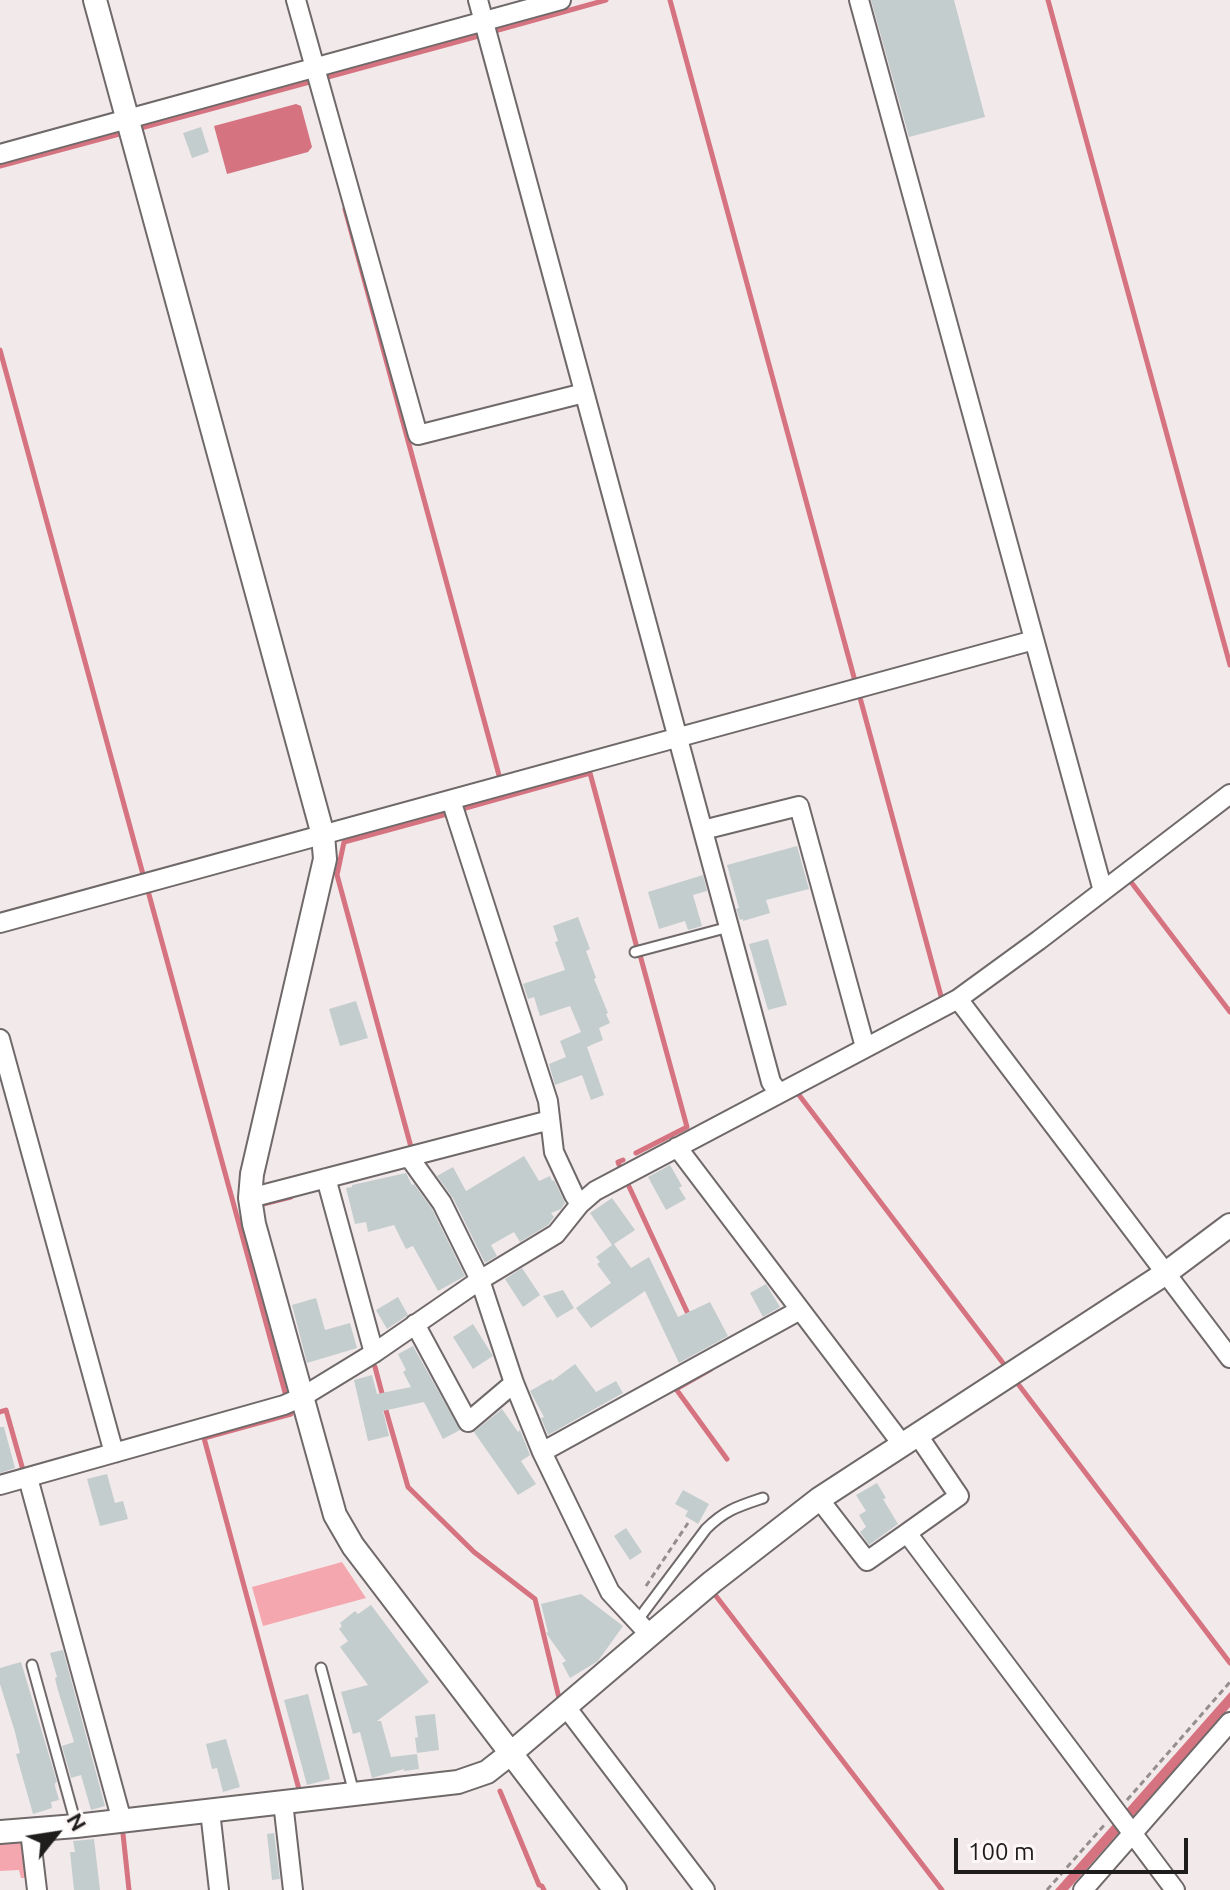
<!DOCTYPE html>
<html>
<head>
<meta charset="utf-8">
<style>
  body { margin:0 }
  #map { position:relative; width:1230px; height:1890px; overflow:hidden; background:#f2e9ea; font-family:Ubuntu,sans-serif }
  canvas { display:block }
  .north { position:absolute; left:16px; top:1794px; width:80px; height:80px; -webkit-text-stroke:6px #fef7f7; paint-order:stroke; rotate:60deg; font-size:22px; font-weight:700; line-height:32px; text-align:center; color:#1f1c1c }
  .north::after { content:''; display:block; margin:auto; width:28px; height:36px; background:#1f1c1c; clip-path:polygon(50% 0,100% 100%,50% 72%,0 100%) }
  .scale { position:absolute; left:954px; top:1838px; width:234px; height:36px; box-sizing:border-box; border:4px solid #1f1c1c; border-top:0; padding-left:10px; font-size:24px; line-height:28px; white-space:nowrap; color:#1f1c1c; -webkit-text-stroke:6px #fef7f7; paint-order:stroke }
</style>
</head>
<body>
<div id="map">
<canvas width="1230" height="1890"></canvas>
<div class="north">N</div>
<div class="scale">100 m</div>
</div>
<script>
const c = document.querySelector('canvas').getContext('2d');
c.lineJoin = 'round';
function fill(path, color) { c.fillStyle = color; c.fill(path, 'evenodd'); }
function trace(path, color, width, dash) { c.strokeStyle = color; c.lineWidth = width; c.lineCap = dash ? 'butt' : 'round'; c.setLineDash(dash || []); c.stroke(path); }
fill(new Path2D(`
  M342 1562 366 1598 263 1626 252 1587Z
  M27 1841 31 1878H21L19 1870 0 1871V1843Z`), '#f5a7af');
fill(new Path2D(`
  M296 104 301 106 312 147 308 152 227 174 214 126Z
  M1230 1692V1707L1068 1890H1055Z`), '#d67380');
trace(new Path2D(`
  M670 0 855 681
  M1048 0 1230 665
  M491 32 606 0
  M137 129 482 35
  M0 166 123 133
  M345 209 500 779
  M0 350 144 878
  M859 694 941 996
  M462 809 590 773 637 948
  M1131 882 1230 1012
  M148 891 286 1396
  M799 1095 1003 1363
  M411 1147 337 875 344 842 447 814
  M636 1153 687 1127 640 955
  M620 1167 618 1162 623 1160
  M626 1180 689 1316
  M263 1204 291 1197
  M375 1367 383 1397
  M711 1369 676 1389 727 1459
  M1015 1380 1230 1663
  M385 1407 408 1487 474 1552 535 1599 559 1698
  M0 1412 6 1410 23 1470
  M291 1414 204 1438 300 1793
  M716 1596 942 1890
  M500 1791 539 1885 542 1886 544 1890
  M123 1834 129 1890`), '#d67380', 5);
fill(new Path2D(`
  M871 0H954L985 117 909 137Z
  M201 127 209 152 192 158 183 133Z
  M797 846 809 889 766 900 770 913 743 921V919L740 920 736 909 739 908 727 865Z
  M703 875 707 891 693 895 702 926 688 930 685 921 659 929 648 892Z
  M578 917 590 949 586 951 596 978 594 979 608 1013 606 1014 610 1023 599 1028 603 1040 587 1047 604 1095 591 1100 582 1075 555 1085 549 1064 566 1057 560 1041 581 1032 570 1006 540 1016 534 997 528 999 523 984 565 970 555 942 558 941 553 926Z
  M768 939 787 1005 768 1010 749 944Z
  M356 1001 368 1038 340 1046 329 1009Z
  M524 1156 539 1181 550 1176 552 1181 554 1180 565 1203 561 1209 551 1213 554 1217 548 1225 520 1242 514 1232 491 1245 497 1256 485 1263 453 1198 437 1176 453 1167 466 1191Z
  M670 1165 682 1186 679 1188 686 1199 666 1210 648 1177Z
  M406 1173 412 1185 414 1184 432 1209 465 1276 438 1291 413 1246 406 1249 394 1225 368 1232 366 1222 355 1224 346 1188 352 1187V1185Z
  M612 1198 635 1230 614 1244 631 1268 649 1257 678 1317 710 1302 728 1336 679 1363 645 1291 591 1328 576 1308 611 1283 597 1264 600 1262 596 1257 612 1245 590 1213Z
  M522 1268 540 1295 523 1307 505 1279Z
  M766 1284 780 1307 763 1317 750 1293Z
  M563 1290 574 1308 557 1318 543 1296Z
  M398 1297 408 1315 387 1329 376 1310Z
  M316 1298 325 1330 350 1323 357 1348 307 1363 292 1305Z
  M473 1324 493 1356 473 1369 453 1337Z
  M413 1346 460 1430 443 1439 424 1402 383 1411 389 1436 368 1441 354 1380 372 1375 377 1394 411 1387 403 1372 406 1370 398 1354Z
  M575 1364 596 1392 616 1381 623 1393 548 1435 541 1418 544 1417 530 1391 551 1379 552 1381Z
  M502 1409 518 1432 520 1430 530 1455 521 1461 536 1484 518 1495 474 1432Z
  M0 1427H4L15 1468 0 1473Z
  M107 1474 115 1503 123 1501 128 1519 100 1526 87 1479Z
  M877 1483 886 1498 883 1499 898 1524 869 1545 860 1532 866 1527 859 1515 866 1511 856 1495Z
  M683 1490 709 1504 698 1524 685 1516 688 1511 675 1504Z
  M626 1528 642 1552 630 1560 614 1536Z
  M581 1594 623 1626 598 1661 570 1678 562 1663 566 1661 546 1633 548 1632 541 1604Z
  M371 1605 429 1682 377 1721H381L391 1757 417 1754 419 1769 404 1771V1769L372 1778 360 1732 353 1734 341 1692 368 1685 340 1647 348 1641 339 1629 342 1626 340 1623 355 1611 358 1614Z
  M63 1650 105 1806 91 1810 81 1775 71 1778 62 1746 74 1742 57 1687 55 1678 57 1677 50 1653Z
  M21 1662 57 1782 55 1783V1786L59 1800 51 1802 52 1808 33 1814 16 1754 20 1753 15 1732 0 1684V1668Z
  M308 1694 330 1779 307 1785 284 1700Z
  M435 1714 439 1750 417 1753 415 1738 418 1737 415 1716Z
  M226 1739 240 1787 223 1792 217 1768 212 1769 206 1744Z
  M274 1833 280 1879 272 1880 267 1834Z
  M94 1839 100 1890H74L70 1852H75L73 1841Z`), '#c4cdcd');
const service = new Path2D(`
  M635 952 729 927
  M637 1621 706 1529C725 1510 739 1506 763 1498
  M32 1665 76 1824
  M321 1668 354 1793`);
const minor = new Path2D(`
  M296 0 418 435 584 393
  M478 0 771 1082 778 1092
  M859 0 1103 891
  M0 154 561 0
  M451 800 548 1101 554 1152 574 1195 580 1204
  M703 830 799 806 865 1047
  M0 923 1034 640
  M958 999 1230 1358
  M0 1039 114 1453
  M677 1147 902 1444
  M409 1157 442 1203 480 1280 514 1383 542 1452 610 1592 650 1635
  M326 1178 374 1353
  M250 1198 550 1120
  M415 1324 468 1422 514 1383
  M542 1452 800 1310
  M28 1478 122 1821
  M0 1485 284 1405 302 1397 374 1353 480 1280 556 1234 580 1204 595 1191 958 999 1039 940 1230 794
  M819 1499 867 1561 907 1533 1175 1890
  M907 1533 959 1496 917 1434
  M566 1707 705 1890
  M283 1802 293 1890
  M210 1811 219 1890
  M30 1831 37 1890
  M1083 1890 1230 1722`);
const tertiary = new Path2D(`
  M95 0 323 835 325 859 252 1174 250 1198 254 1224 335 1515 353 1546 615 1890
  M0 1832 76 1826 458 1782 487 1772 510 1754 712 1582 819 1499 1166 1273 1230 1225`);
trace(service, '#706969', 13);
trace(minor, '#706969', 22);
trace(tertiary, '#706969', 26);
trace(new Path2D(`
  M646 1586 688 1523
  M1127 1800 1230 1682
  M1047 1890 1106 1823`), '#948e8e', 3, [6, 4]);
trace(service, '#fff', 9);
trace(minor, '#fff', 18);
trace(tertiary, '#fff', 22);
</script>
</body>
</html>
